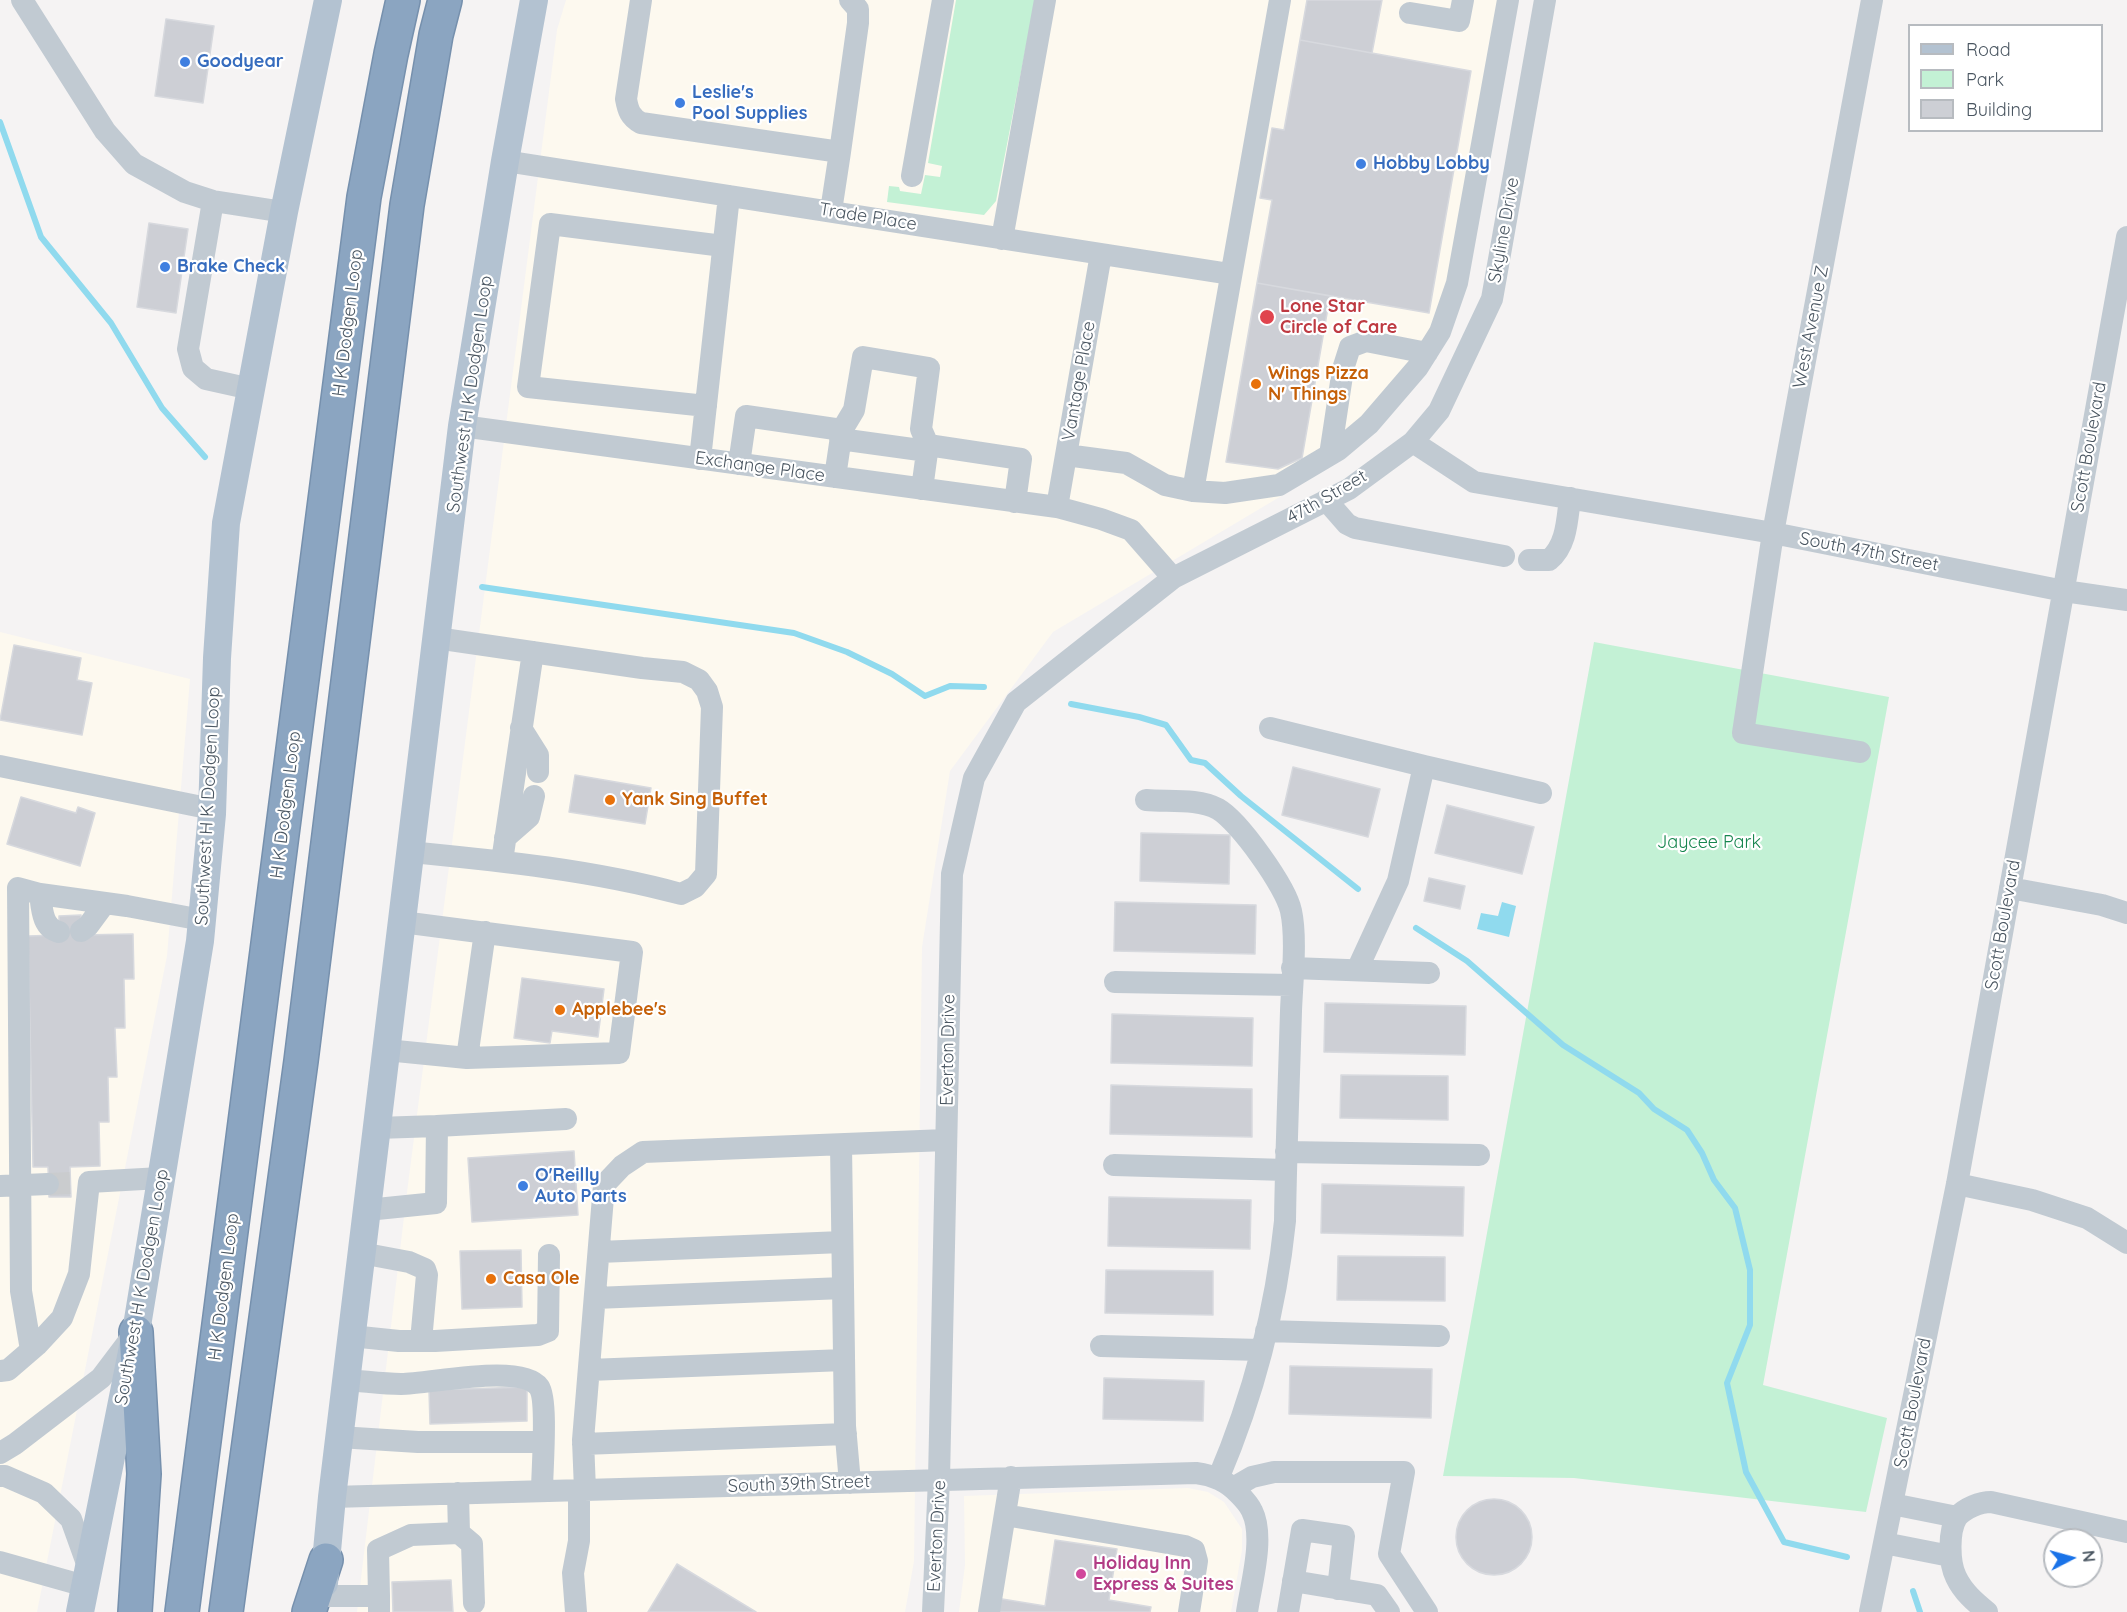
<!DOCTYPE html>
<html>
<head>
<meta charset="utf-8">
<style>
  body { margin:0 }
  #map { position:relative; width:2127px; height:1612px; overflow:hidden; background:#f5f3f3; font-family:Quicksand,sans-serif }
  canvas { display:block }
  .legend { position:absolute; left:1908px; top:24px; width:195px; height:108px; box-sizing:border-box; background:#fff; border:2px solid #b7bbc0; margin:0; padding:8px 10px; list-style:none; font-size:18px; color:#4a5661 }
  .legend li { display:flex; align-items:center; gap:12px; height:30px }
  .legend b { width:30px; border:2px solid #b7bbc0 }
  .north { position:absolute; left:2043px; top:1528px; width:60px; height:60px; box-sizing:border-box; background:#fff; border:2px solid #b7bbc0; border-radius:50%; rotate:84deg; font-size:16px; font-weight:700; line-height:24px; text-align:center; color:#4a5661 }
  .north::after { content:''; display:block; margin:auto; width:21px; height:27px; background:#1a73e8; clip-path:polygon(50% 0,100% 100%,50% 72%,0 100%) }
</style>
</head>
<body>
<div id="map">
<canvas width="2127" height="1612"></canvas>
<ul class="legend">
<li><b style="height:8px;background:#b3c2d1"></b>Road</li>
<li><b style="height:16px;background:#c3f1d5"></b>Park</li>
<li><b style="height:16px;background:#cdcfd5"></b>Building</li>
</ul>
<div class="north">N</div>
</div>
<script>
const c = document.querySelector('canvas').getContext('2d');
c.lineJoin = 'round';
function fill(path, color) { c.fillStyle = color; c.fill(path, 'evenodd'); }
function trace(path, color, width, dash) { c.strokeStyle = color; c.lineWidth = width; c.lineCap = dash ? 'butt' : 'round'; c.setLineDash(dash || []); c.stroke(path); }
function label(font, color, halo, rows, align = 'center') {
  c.font = font + ' Quicksand,sans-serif'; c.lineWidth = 4.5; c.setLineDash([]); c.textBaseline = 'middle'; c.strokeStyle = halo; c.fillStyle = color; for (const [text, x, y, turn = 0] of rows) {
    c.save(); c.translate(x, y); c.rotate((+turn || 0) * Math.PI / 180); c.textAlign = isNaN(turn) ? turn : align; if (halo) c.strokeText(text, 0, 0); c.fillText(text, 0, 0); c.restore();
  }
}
fill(new Path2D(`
  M566 0H1514L1460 292 1393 403 1293 489 1053 632 950 771 922 947 914 1561 905 1612H357L406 1200 557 30Z
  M0 632 190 679 167 956 37 1612H0Z
  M1188 1488 1208 1492 1224 1502 1242 1529V1550L1231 1612H959L965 1565 964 1496Z`), '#fdf9ef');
fill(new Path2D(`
  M956 0H1035L996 201 984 215 887 202 889 186 899 187 900 191 921 194 925 175 940 177 942 166 928 163Z
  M1594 642 1889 697 1763 1385 1887 1418 1866 1512 1574 1478 1443 1476Z`), '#c3f1d5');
fill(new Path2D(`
  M1502 902 1516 906 1509 937 1477 929 1481 913 1498 916Z`), '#90daee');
trace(new Path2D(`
  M0 122 41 237 111 323 162 408 205 457
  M482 587 794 633 847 652 892 674 925 696 950 686 984 687
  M1071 704 1139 717 1166 725 1191 760 1205 763 1241 796 1358 889
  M1416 928 1467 961 1563 1045 1639 1093 1654 1109 1687 1130 1702 1153 1714 1180 1735 1208 1750 1270V1325L1727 1383 1746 1472 1784 1542 1847 1557
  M1913 1591 1920 1612`), '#90daee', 6);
const building = new Path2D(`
  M1307 0H1382L1372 53 1300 40Z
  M166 19 214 26 203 103 155 96Z
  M1300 40 1471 71 1429 313 1257 283 1272 200 1260 198 1272 128 1284 130Z
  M149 223 188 229 176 313 137 307Z
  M1257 283 1330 296 1302 458 1278 469 1226 462Z
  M14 645 81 658 77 680 92 683 82 735 0 720Z
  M1293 767 1380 789 1368 837 1282 815Z
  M575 775 651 788 645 824 569 812Z
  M21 797 76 813 78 807 95 813 80 866 7 844Z
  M1447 805 1534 827 1522 874 1435 853Z
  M1141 833 1230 835 1229 884 1140 881Z
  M1429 878 1465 886 1460 909 1424 901Z
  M1115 902 1256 905 1255 954 1114 951Z
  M81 915V935L133 934 134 979H124L125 1028H115L117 1077H108L109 1122H99L100 1166 70 1167 71 1197H49L48 1167H33L28 936 59 935V916Z
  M522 978 604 989 598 1037 552 1031 550 1043 514 1038Z
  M1325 1003 1466 1006 1465 1055 1324 1052Z
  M1112 1014 1253 1018 1252 1066 1111 1063Z
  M1341 1075 1448 1076V1120L1340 1118Z
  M1111 1085 1252 1089V1137L1110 1134Z
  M574 1151 578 1215 472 1222 468 1158Z
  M1322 1184 1464 1187 1463 1236 1321 1233Z
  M1109 1197 1251 1200 1250 1249 1108 1246Z
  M521 1250 522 1307 462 1309 460 1251Z
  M1338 1256 1445 1257V1301L1337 1300Z
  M1106 1270 1213 1271V1315L1105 1313Z
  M1290 1366 1432 1369 1431 1418 1289 1414Z
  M1104 1378 1204 1381 1203 1421 1103 1419Z
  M527 1387V1421L430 1424 429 1390Z
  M1456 1537a38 38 0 1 1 76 0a38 38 0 1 1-76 0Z
  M1055 1540 1117 1549 1109 1600 1151 1607 1150 1612H994L996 1598 1045 1606Z
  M677 1564 756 1612H648Z
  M451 1580 453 1612H393L392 1582Z`);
fill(building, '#cdcfd5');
trace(building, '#d7d9de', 1.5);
trace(new Path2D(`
  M48 1184 70 1183`), '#caccce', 22, [22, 11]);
const highway = new Path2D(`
  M135 1612 144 1474 136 1332
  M182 1612 364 197 391 54 403 0
  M226 1612 301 1061 407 205 436 35 445 0
  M309 1612 326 1560`);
trace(highway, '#7690ad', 36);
trace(new Path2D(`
  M22 0 105 131 134 164 185 192 213 201 284 212
  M641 0 626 99C628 110 630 117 641 123L840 152 858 23V9L850 0
  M1410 13 1459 21 1463 0
  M505 161 1230 274
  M912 176 943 0
  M213 201 188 349 193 368 206 379 251 389
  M831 211 840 152
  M1002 239 1045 0
  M706 406 528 387 550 224 723 246
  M462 426 1057 507 1101 519 1131 530 1173 578
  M842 430 854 410 863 357 929 368 921 429 928 445
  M840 439 927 451
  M1413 442 1474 482 1773 533 2064 591 2127 600
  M1066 455 1126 463 1165 485 1193 491 1225 493 1279 485 1338 450 1369 424 1418 367 1440 332 1457 283 1508 0
  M1330 455 1343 369 1350 347 1366 341 1427 353
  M700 459 729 196
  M739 464 746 416 842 430 835 477
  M922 489 928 445 1021 459 1015 502
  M1193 491 1280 0
  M1326 500 1347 524 1355 528 1504 556
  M1057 507 1101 254
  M1529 560H1549C1567 545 1567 520 1570 498
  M521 728 538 755V772
  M1270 728 1424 766
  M1860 752 1743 733 1773 533 1872 0
  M0 766 212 809
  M1146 800C1168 802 1198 798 1218 809 1239 821 1286 887 1291 911 1297 938 1292 983 1291 1011 1289 1081 1286 1151 1285 1221 1276 1309 1253 1397 1218 1479
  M505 838 529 817 534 796
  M410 852C501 861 593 870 681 894L695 887 706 874 712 707 707 691 699 680 683 672 642 668 436 638
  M502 861 533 652
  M2010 888 2102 905 2127 913
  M40 894C42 909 42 928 59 932
  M81 931 88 926 105 903
  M1292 968 1429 973
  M1357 970 1398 881 1424 766 1541 793
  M1115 982 1292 985
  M386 1050 467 1058 619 1053 632 952 402 922
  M467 1058 485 932
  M437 1126 566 1119
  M841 1145 845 1426 850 1483
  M1286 1152 1479 1155
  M1114 1165 1286 1170
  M1957 1184 2032 1200 2087 1218 2127 1243
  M0 1186 48 1184
  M367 1210 436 1203 437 1126 377 1128
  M599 1252 842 1242
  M361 1253 409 1262 425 1269 427 1275 421 1341
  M595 1298 843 1288
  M1266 1331 1439 1336
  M351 1336 399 1341H435L538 1335 548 1331 549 1255
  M1101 1346 1261 1350
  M31 1350 21 1291 18 888 40 894 127 906 202 920
  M589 1370 844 1360
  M0 1371 8 1370 37 1345 62 1318 79 1274 89 1182 161 1178
  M346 1380C364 1381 382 1384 401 1384 430 1384 521 1363 539 1387 548 1400 542 1471 542 1491
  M339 1437 418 1442H543
  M583 1444 846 1434
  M0 1453 15 1444 101 1378 135 1333
  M0 1476H5L44 1493 71 1519 89 1569
  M1233 1488 1252 1477 1274 1472H1404L1389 1554 1427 1612
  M585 1490 583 1440 604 1185 622 1166 643 1152 946 1140
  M332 1497 1196 1473C1212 1475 1227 1481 1238 1493 1243 1498 1249 1504 1252 1511 1265 1537 1251 1584 1247 1612
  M1892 1504 1957 1517
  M1005 1515 1185 1546 1194 1550 1197 1561 1189 1612
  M459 1533 472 1544 474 1603
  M1884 1543 1950 1556
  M0 1562 85 1586
  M1293 1581 1377 1595 1389 1612
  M324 1596H379V1612
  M379 1596 378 1550 411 1535 459 1533 458 1493
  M576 1612 573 1573 579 1541V1490
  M933 1612 939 1479 952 874 974 778 1016 702 1173 578 1349 489 1413 442 1439 411 1492 299 1545 0
  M989 1612 1011 1477
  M1288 1612 1302 1530 1344 1536 1338 1589
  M1870 1612 1957 1184 2127 237
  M1987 1612C1975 1602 1963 1592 1956 1577 1949 1563 1948 1531 1957 1517 1965 1508 1980 1502 1991 1502L2127 1532`), '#c1cad2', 22);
trace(new Path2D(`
  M324 1583 332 1497 462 426 505 161 534 0
  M80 1612 136 1332 200 941 212 814 217 658 226 523 284 212 328 0`), '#b3c2d1', 28);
trace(highway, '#8ba5c1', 33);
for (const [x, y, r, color] of [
  [185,62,6,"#3f7fe0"],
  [680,103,6,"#3f7fe0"],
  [1361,164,6,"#3f7fe0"],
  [165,267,6,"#3f7fe0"],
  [1267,317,8,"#e0444e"],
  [1256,384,6,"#e8710a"],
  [610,800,6,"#e8710a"],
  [560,1010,6,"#e8710a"],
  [523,1186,6,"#3f7fe0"],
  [491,1279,6,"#e8710a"],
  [1081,1574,6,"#d1479c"]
]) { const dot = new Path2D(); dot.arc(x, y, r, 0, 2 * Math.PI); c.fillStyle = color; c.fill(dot); trace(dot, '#fff', 2); }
label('bold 18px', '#366cbe', '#fff', [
  ["Goodyear",197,62],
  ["Leslie's",692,93],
  ["Pool Supplies",692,114],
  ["Hobby Lobby",1373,164],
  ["Brake Check",177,267],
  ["O'Reilly",535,1176],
  ["Auto Parts",535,1197]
], 'left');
label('18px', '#4a5661', '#fff', [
  ["Trade Place",868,217,9],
  ["Skyline Drive",1504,230,-80],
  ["H K Dodgen Loop",348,323,-83],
  ["West Avenue Z",1811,327,-79],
  ["Vantage Place",1079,381,-80],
  ["Southwest H K Dodgen Loop",470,394,-82],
  ["Scott Boulevard",2089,447,-80],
  ["Exchange Place",760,467,8],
  ["47th Street",1327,497,-30],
  ["South 47th Street",1869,552,11],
  ["H K Dodgen Loop",286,805,-83],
  ["Southwest H K Dodgen Loop",208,806,-87],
  ["Scott Boulevard",2003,925,-80],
  ["Everton Drive",948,1050,-89],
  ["Southwest H K Dodgen Loop",142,1287,-80],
  ["H K Dodgen Loop",224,1287,-83],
  ["Scott Boulevard",1913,1403,-79],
  ["South 39th Street",799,1484,-2],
  ["Everton Drive",937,1536,-87]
]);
label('bold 18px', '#be3a42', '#fff', [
  ["Lone Star",1280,307],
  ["Circle of Care",1280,328]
], 'left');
label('bold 18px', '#c56008', '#fff', [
  ["Wings Pizza",1268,374],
  ["N' Things",1268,395],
  ["Yank Sing Buffet",622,800],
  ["Applebee's",572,1010],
  ["Casa Ole",503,1279]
], 'left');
label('18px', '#17864f', '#fff', [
  ["Jaycee Park",1709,843]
]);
label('bold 18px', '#b23c85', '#fff', [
  ["Holiday Inn",1093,1564],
  ["Express & Suites",1093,1585]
], 'left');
</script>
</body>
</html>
